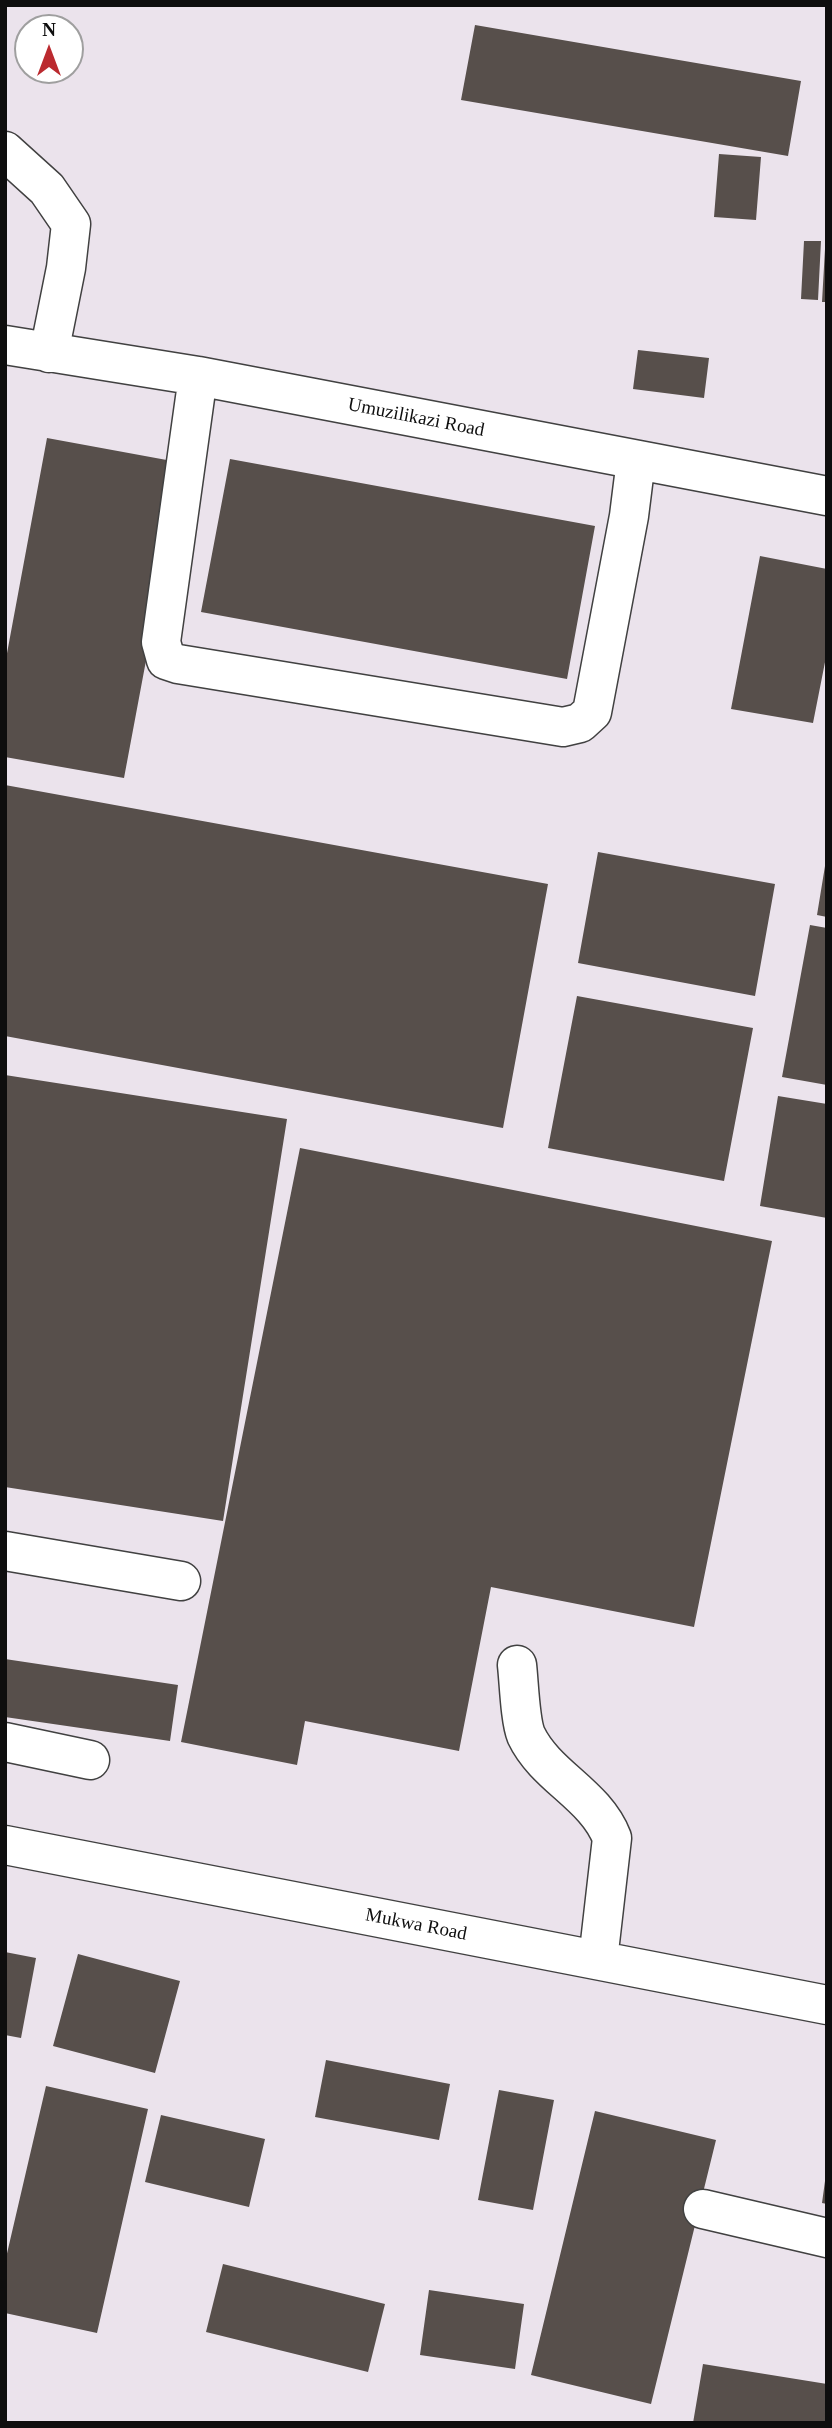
<!DOCTYPE html>
<html>
<head>
<meta charset="utf-8">
<style>
  body { margin:0 }
  #map { position:relative; width:832px; height:2428px; overflow:hidden; background:#fffcf0; font-family:Georgia,serif }
  canvas { display:block }
  .frame { position:absolute; inset:0; border:7px solid #0e0e0e; pointer-events:none }
  .north { position:absolute; left:14px; top:14px; width:70px; height:70px; box-sizing:border-box; background:#fff; border:2px solid #9f9f9f; border-radius:50%; rotate:0deg; font-size:19px; font-weight:700; line-height:28px; text-align:center; color:#0e0e0e }
  .north::after { content:''; display:block; margin:auto; width:24px; height:32px; background:#bb2a2f; clip-path:polygon(50% 0,100% 100%,50% 72%,0 100%) }
</style>
</head>
<body>
<div id="map">
<canvas width="832" height="2428"></canvas>
<div class="frame"></div>
<div class="north">N</div>
</div>
<script>
const c = document.querySelector('canvas').getContext('2d');
c.lineJoin = 'round';
function fill(path, color) { c.fillStyle = color; c.fill(path, 'evenodd'); }
function trace(path, color, width, dash) { c.strokeStyle = color; c.lineWidth = width; c.lineCap = dash ? 'butt' : 'round'; c.setLineDash(dash || []); c.stroke(path); }
function label(font, color, halo, rows, align = 'center') {
  c.font = font + ' Georgia,serif'; c.lineWidth = 7; c.setLineDash([]); c.textBaseline = 'middle'; c.strokeStyle = halo; c.fillStyle = color; for (const [text, x, y, turn = 0] of rows) {
    c.save(); c.translate(x, y); c.rotate((+turn || 0) * Math.PI / 180); c.textAlign = isNaN(turn) ? turn : align; if (halo) c.strokeText(text, 0, 0); c.fillText(text, 0, 0); c.restore();
  }
}
fill(new Path2D(`
  M5 5H827V2423H5ZM28 28H70V70H28Z`), '#ebe3ec');
fill(new Path2D(`
  M475 25 801 81 788 156 461 100Z
  M719 154 761 157 756 220 714 217Z
  M804 241H821L818 300 801 299Z
  M825 249H827V302H822Z
  M638 350 709 358 704 398 633 389Z
  M47 438 183 463 124 778 5 757V664Z
  M230 459 595 526 567 679 201 612Z
  M760 556 827 569V652L813 723 731 709Z
  M5 785 548 884 503 1128 5 1036Z
  M598 852 775 884 755 996 578 963Z
  M825 866H827V917L817 915Z
  M810 925 827 928V1085L782 1077Z
  M577 996 753 1028 724 1181 548 1148Z
  M5 1075 287 1119 223 1521 5 1487Z
  M778 1096 827 1104V1218L760 1206Z
  M300 1148 772 1241 694 1627 491 1587 459 1751 305 1721 297 1765 181 1742Z
  M5 1659 178 1685 170 1741 5 1717Z
  M5 1952 36 1958 21 2038 5 2035Z
  M78 1954 180 1981 155 2073 53 2046Z
  M326 2060 450 2084 439 2140 315 2117Z
  M46 2086 148 2109 97 2333 5 2313V2262Z
  M499 2090 554 2100 533 2210 478 2200Z
  M595 2111 716 2140 651 2404 531 2375Z
  M161 2115 265 2139 249 2207 145 2182Z
  M825 2181H827V2204L822 2203Z
  M223 2264 385 2304 368 2372 206 2332Z
  M429 2290 524 2304 515 2369 420 2355Z
  M703 2364 827 2384V2423H693Z`), '#574f4b');
const minor = new Path2D(`
  M5 151 47 189 71 224 66 268 49 353
  M5 345 198 376 827 496
  M198 376 161 642 166 660 178 664 563 727 580 723 592 712 629 516 636 460
  M5 1551 181 1581
  M517 1665C519 1682 520 1720 526 1735 546 1777 595 1794 612 1838L598 1960
  M5 1742 90 1760
  M5 1845 827 2005
  M703 2209 827 2238`);
trace(minor, '#414141', 41);
trace(minor, '#fff', 38);
label('19px', '#0e0e0e', '#fff', [
  ["Umuzilikazi Road",416,418,11],
  ["Mukwa Road",416,1925,11]
]);
</script>
</body>
</html>
